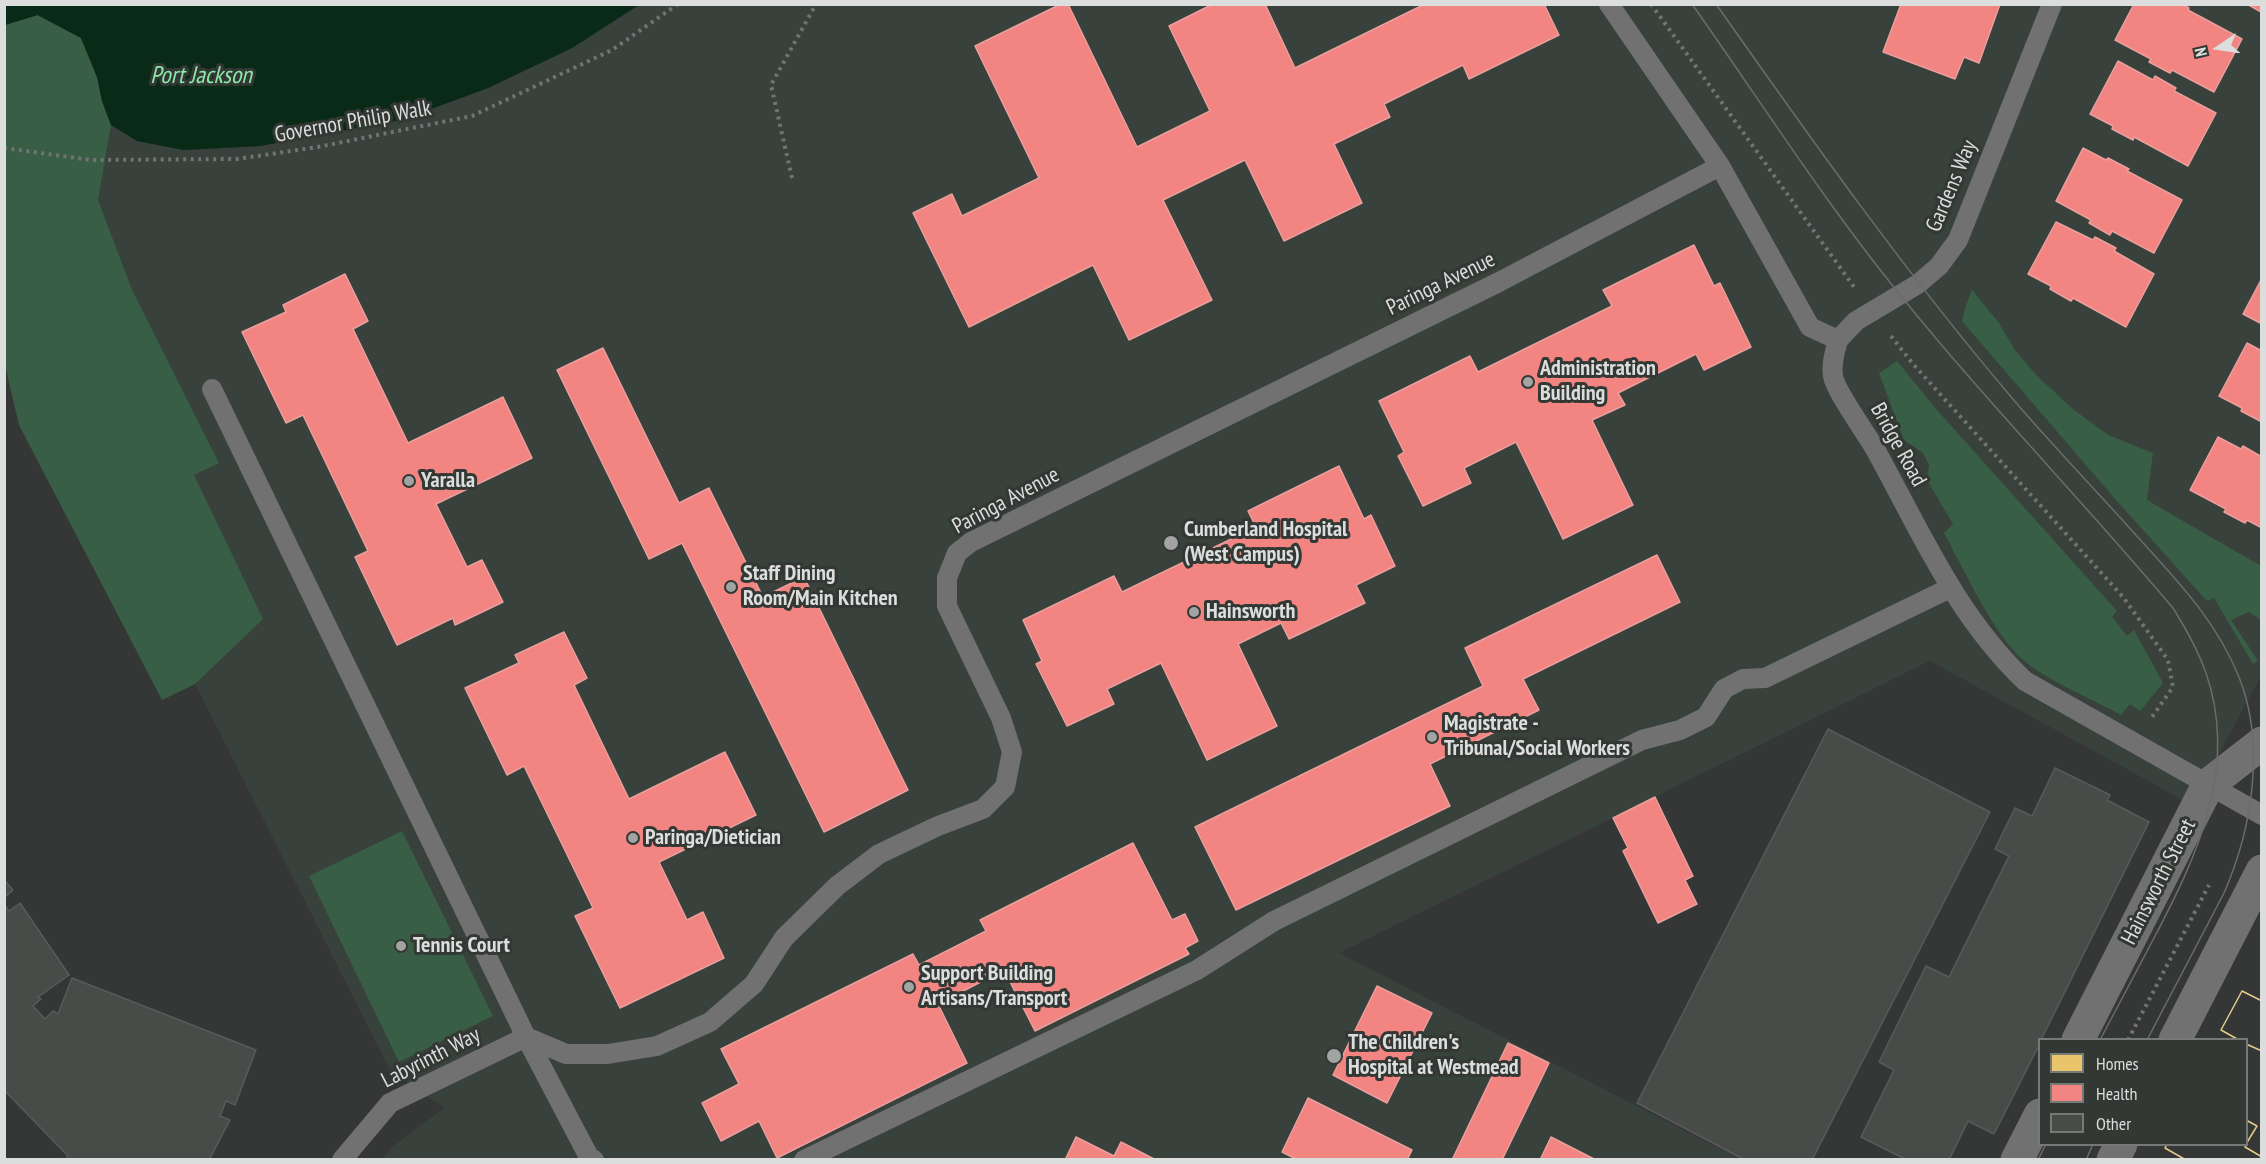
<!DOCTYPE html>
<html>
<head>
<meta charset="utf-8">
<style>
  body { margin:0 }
  #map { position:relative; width:2266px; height:1164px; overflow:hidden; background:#343735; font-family:"PT Sans Narrow",sans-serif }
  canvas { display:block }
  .frame { position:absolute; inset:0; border:6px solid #dbdedc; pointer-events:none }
  .legend { position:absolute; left:2038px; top:1038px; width:210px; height:108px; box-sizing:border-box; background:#333834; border:2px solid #767a77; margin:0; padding:8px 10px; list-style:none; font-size:18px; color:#dbdedc }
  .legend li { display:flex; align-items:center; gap:12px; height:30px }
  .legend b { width:30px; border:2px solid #767a77 }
  .north { position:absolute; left:2188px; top:18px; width:60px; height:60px; -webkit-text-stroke:4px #333834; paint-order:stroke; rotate:257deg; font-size:16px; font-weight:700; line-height:24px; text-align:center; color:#dbdedc }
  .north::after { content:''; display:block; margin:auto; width:21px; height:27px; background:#dbdedc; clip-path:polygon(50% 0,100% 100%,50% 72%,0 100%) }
</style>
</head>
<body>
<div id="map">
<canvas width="2266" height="1164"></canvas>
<div class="frame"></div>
<ul class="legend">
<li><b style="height:16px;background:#e9c46a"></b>Homes</li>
<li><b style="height:16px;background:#f28482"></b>Health</li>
<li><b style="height:16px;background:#494b49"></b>Other</li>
</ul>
<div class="north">N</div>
</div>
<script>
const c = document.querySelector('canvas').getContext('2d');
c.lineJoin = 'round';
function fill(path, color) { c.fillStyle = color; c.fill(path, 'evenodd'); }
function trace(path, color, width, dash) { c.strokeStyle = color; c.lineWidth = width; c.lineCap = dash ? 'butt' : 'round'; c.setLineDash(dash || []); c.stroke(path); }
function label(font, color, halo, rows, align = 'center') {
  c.font = font + ' "PT Sans Narrow",sans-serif'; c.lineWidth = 6; c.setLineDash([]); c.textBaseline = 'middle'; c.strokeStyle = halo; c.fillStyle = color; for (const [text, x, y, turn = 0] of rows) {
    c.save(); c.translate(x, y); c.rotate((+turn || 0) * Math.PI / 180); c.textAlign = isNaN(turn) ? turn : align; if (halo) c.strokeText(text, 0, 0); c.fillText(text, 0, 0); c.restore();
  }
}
fill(new Path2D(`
  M639 5H2261V676L2192 805 1930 661 1339 953 1740 1159H382L392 1147 444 1108 390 1070 195 684 162 700 10 250 111 125 137 141 184 150 260 146 401 120 488 88 572 48Z`), '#38413b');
fill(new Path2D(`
  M37 15 81 38 97 77 102 101 111 125 98 200 132 290 219 463 194 475 263 619 195 684 162 700 19 425 5 365 4 25Z
  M1972 290 1999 323 2015 350 2037 376 2073 409 2108 435 2153 453 2147 500 2261 566V620L2249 612 2231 620 2258 661 2253 664 2214 598 2207 601 2116 500 1962 321 1965 308Z
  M1897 361 1937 410 2117 611 2112 617 2127 636 2134 630 2163 683 2140 711 2130 704 2121 715C2092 699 2059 686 2032 667 1997 644 1965 571 1944 533L1953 524 1927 480 1929 465 1923 453 1904 440 1879 373Z
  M402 831 493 1016 399 1062 309 876Z`), '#385e45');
fill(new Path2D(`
  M5 4H639V5L572 48 488 88 401 120 260 146 184 150 137 141 111 125 102 101 97 77 81 38 38 15 5 25Z`), '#082a16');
const homes = new Path2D(`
  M2242 991 2262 1001V1051L2246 1044V1040H2239L2221 1030Z
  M2242 991 2262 1001V1051L2246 1044V1040H2239L2221 1030Z
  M2246 1120 2257 1126 2246 1144Z
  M2246 1120 2257 1126 2246 1144Z
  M2167 1144H2246L2245 1147 2262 1157V1160H2186L2165 1148Z
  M2167 1144H2246L2245 1147 2262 1157V1160H2186L2165 1148Z`);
fill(homes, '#e9c46a');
trace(homes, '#e5cc8c', 1.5);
const health = new Path2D(`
  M1061 4H1068L1137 147 1210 111 1169 26 1213 4H1265L1295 68 1425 4H1544L1559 35 1469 79 1463 65 1384 104 1390 117 1334 144 1362 203 1284 241 1245 160 1163 200 1212 300 1129 340 1093 265 969 327 913 213 952 194 962 216 1039 178 975 46Z
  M1901 4H2000L1979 63 1964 57 1955 79 1883 52Z
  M2134 4H2183L2189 8 2188 10 2242 39 2214 92 2172 70 2170 73 2149 62 2151 59 2115 40Z
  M2247 4H2262V12H2261Z
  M2118 61 2153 80 2155 76 2176 88 2174 91 2216 113 2188 166 2134 137 2133 140 2112 129 2113 126 2090 114Z
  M2083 148 2106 160 2108 158 2129 169 2127 171 2182 200 2154 253 2112 231 2110 235 2089 223 2091 220 2056 201Z
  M2056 222 2093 240 2095 237 2116 248 2114 251 2154 274 2126 327 2073 298 2071 301 2050 289 2051 286 2028 274Z
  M1694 245 1714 286 1720 283 1751 347 1704 370 1696 354 1618 393 1625 405 1592 420 1633 505 1563 539 1516 442 1464 468 1471 483 1423 506 1398 456 1404 452 1379 401 1470 356 1478 372 1612 306 1603 290Z
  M345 274 368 321 353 329 408 443 503 397 532 458 436 504 467 567 482 560 503 602 455 625 453 618 397 645 355 557 368 551 303 415 286 423 242 332 286 312 283 305Z
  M2262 278V324L2243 314Z
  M2247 343 2262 351V422L2241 411 2242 408 2219 396Z
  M603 348 679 503 709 488 763 597 804 577 908 790 824 832 682 543 649 559 557 370Z
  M2218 437 2241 449 2243 446 2262 457V528L2247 520 2245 523 2224 512 2226 509 2190 490Z
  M1339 466 1364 519 1371 515 1395 566 1356 585 1365 603 1289 639 1281 623 1238 644 1277 726 1207 760 1161 663 1107 689 1114 704 1067 726 1036 664 1042 661 1023 620 1114 576 1122 592 1256 527 1248 511Z
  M1657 555 1680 602 1523 679 1539 710 1430 764 1450 806 1236 910 1195 827 1483 686 1465 648Z
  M564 632 587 678 574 685 629 799 725 752 756 815 659 862 687 920 703 912 724 958 620 1008 575 916 593 908 524 766 507 775 465 688 519 663 515 655Z
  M1655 797 1693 876 1685 880 1697 904 1658 923 1623 851 1628 848 1613 818Z
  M1133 843 1172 920 1185 914 1198 941 1185 948 1189 954 1035 1031 1004 970 938 1004 967 1063 777 1158 759 1121 721 1141 702 1103 739 1084 721 1049 913 954 919 965 986 931 980 920Z
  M1377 986 1432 1013 1387 1103 1333 1075Z
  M1508 1043 1549 1063 1502 1160H1452Z
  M1308 1098 1412 1150 1407 1160H1298L1282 1152Z
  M1076 1137 1114 1156 1121 1142 1156 1160H1065Z
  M1551 1137 1596 1160H1540Z`);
fill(health, '#f28482');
trace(health, '#eb9f9d', 1.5);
const building = new Path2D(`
  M1828 729 1990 812 1812 1160H1745L1637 1103Z
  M2055 768 2110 795 2107 800 2149 822 2041 1040H2040V1043L1994 1134 1968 1121 1949 1160H1907L1861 1137 1894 1070 1879 1062 1926 966 1949 977 2009 856 1995 849 2015 808 2032 816Z
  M4 880 13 890 4 898Z
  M20 903 69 975 38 997 41 999 33 1006 45 1019 53 1011 58 1014 72 978 256 1050 235 1105 226 1101 220 1116 230 1120 209 1160H66L68 1156 4 1090V904L9 911Z`);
fill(building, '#494b49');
trace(building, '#595b5a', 1.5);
trace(new Path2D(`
  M1651 4 1854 287
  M4 148 91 160 237 159 318 147 472 116 612 50 678 4
  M792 178 771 85 816 4
  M1891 336 1913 364 2123 597 2168 660 2173 687 2152 717
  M2128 1040 2209 885
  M1004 1159V1160`), '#727372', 4, [3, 4.5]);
trace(new Path2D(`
  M1609 4 1720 166 1810 327 1838 340C1835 352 1831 363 1833 376 1835 390 1865 432 1874 447 1920 530 1955 614 2025 681L2262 815
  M1838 340 1856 321 1918 284 1939 266 1958 240 2052 4
  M212 389 526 1037 589 1157 594 1160
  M342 1160 390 1103 526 1037 566 1054H608L657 1046 710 1022 754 984 784 938 837 886 879 854 938 826 983 809 1005 787 1012 752 1001 718 947 606V578L957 553 971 542 1499 282 1720 166
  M804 1160 1197 970 1274 921 1642 740 1680 730 1706 717 1724 689 1743 679 1765 678 1950 588`), '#707170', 20);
trace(new Path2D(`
  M2078 1040 2208 785 2262 743
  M2175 1040 2262 871
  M2017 1160 2040 1115
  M2113 1160 2121 1144`), '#707170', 33);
trace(new Path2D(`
  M1692 4C1761 102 1826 204 1901 296 1988 404 2084 502 2173 608 2186 629 2198 650 2206 673 2239 768 2197 856 2154 938 2136 972 2118 1006 2100 1040
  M1716 4C1811 139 1905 272 2012 398 2051 444 2094 488 2135 534 2176 579 2216 620 2239 677 2266 745 2252 829 2224 893L2147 1040
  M2038 1160 2046 1144
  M2086 1160 2093 1144`), '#6a6d6b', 1.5);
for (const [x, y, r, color] of [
  [1528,382,6,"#a1a4a2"],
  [409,481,6,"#a1a4a2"],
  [1171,543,8,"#a1a4a2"],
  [731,587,6,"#a1a4a2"],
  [1194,612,6,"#a1a4a2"],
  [1432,737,6,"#a1a4a2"],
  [633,838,6,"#a1a4a2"],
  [401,946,6,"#a1a4a2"],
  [909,987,6,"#a1a4a2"],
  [1334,1056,8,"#a1a4a2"]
]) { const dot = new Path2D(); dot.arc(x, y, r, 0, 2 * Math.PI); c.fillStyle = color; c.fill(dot); trace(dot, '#333834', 2); }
label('22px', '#dbdedc', '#333834', [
  ["Governor Philip Walk",353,122,-10],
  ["Gardens Way",1952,186,-67],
  ["Paringa Avenue",1441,284,-26],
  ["Bridge Road",1898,445,61],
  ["Paringa Avenue",1006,501,-28],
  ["Hainsworth Street",2159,882,-63],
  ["Labyrinth Way",431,1058,-27]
]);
label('bold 22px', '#dbdedc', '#333834', [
  ["Administration",1540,369],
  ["Building",1540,394],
  ["Yaralla",421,481],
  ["Cumberland Hospital",1184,530],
  ["(West Campus)",1184,555],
  ["Staff Dining",743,574],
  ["Room/Main Kitchen",743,599],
  ["Hainsworth",1206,612],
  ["Magistrate -",1444,724],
  ["Tribunal/Social Workers",1444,749],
  ["Paringa/Dietician",645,838],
  ["Tennis Court",413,946],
  ["Support Building",921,974],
  ["Artisans/Transport",921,999],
  ["The Children's",1348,1043],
  ["Hospital at Westmead",1348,1068]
], 'left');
label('italic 24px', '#8ae9a8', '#333834', [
  ["Port Jackson",201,76]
]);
</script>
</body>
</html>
